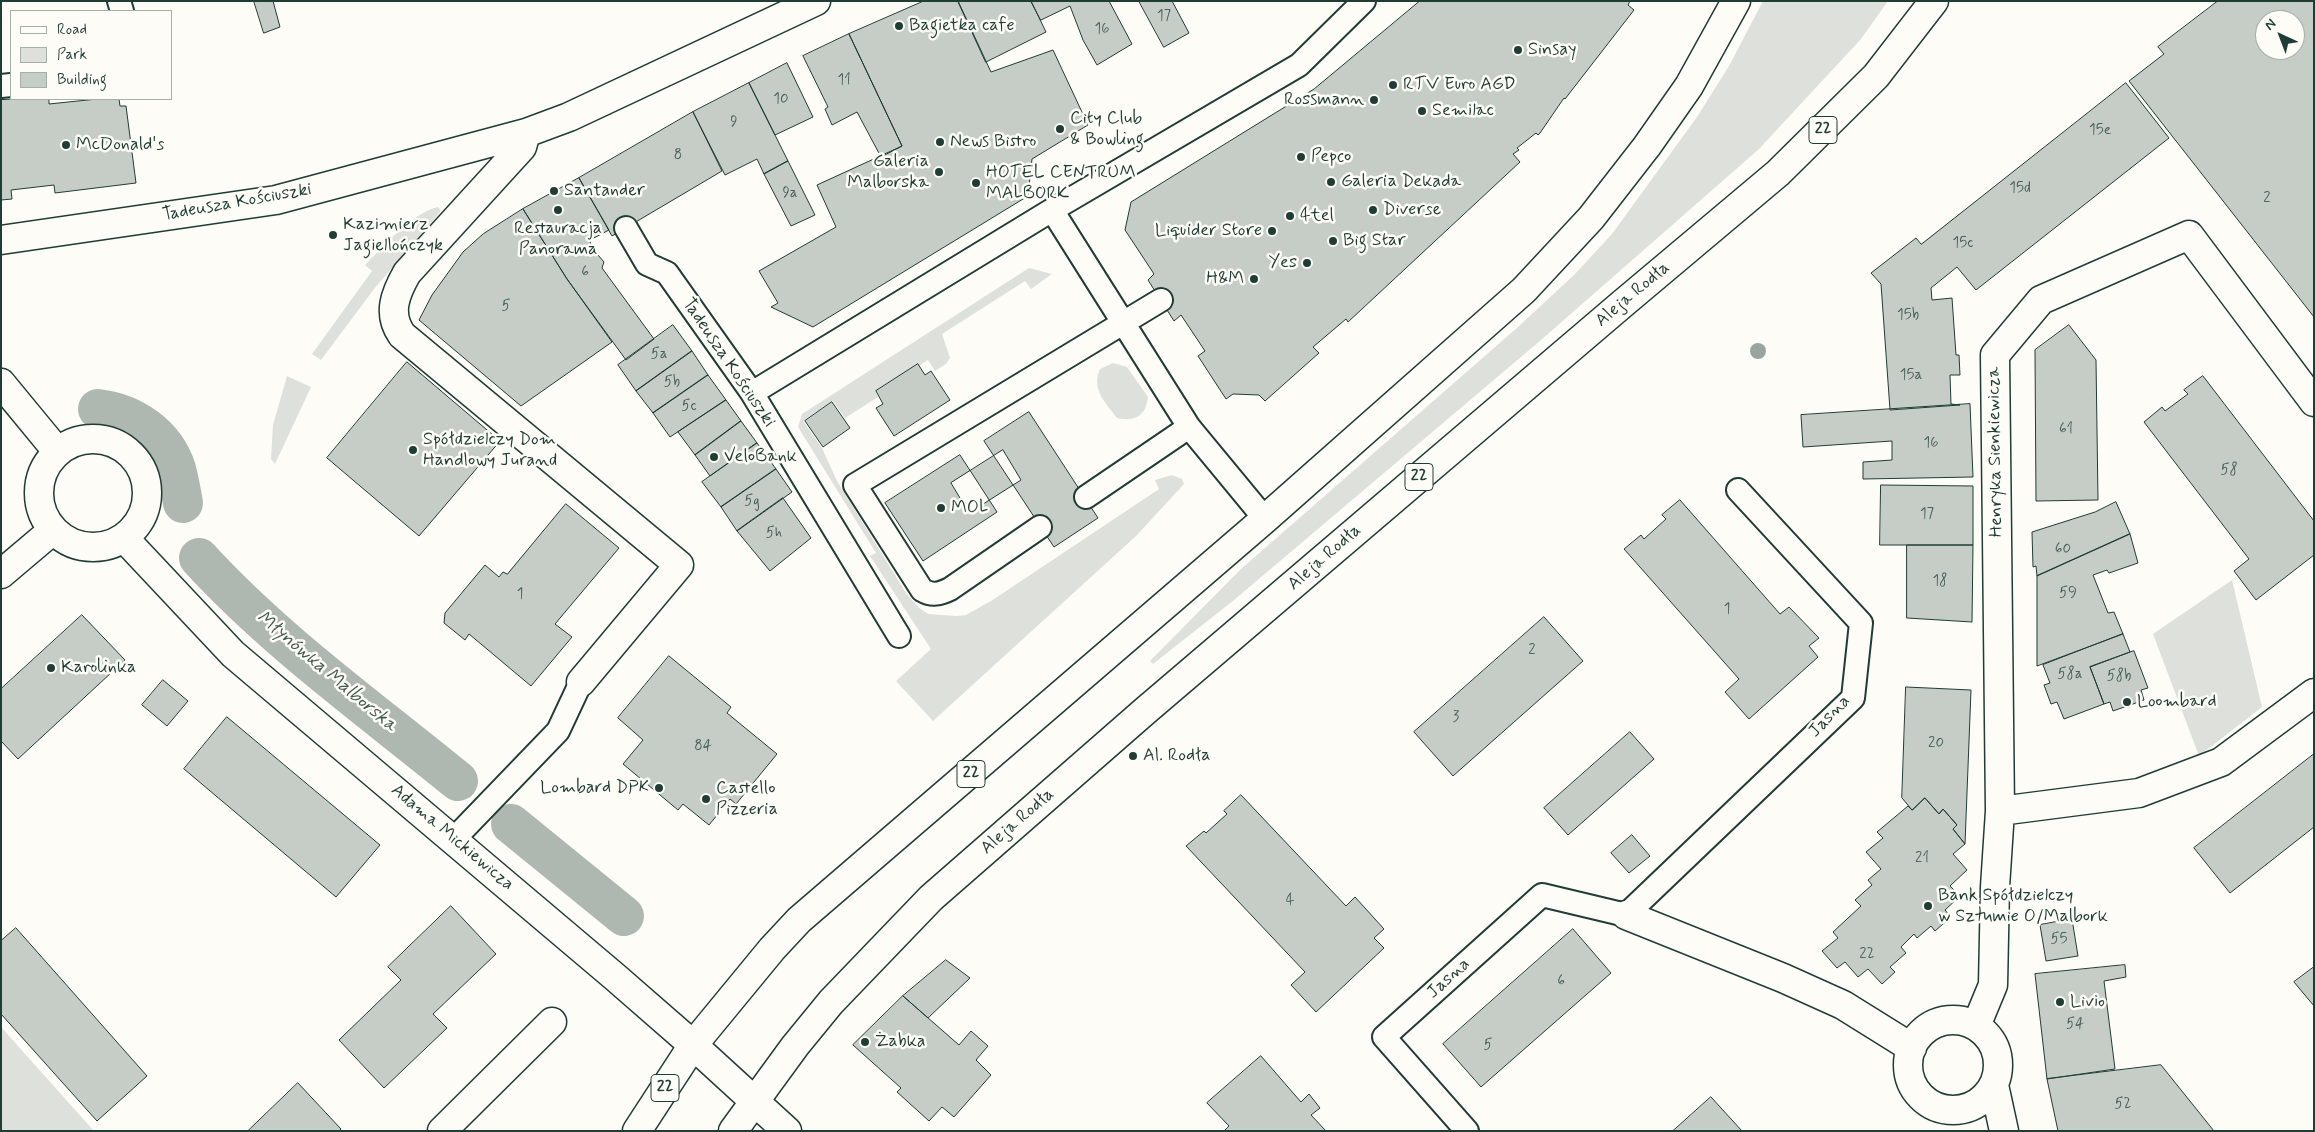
<!DOCTYPE html>
<html>
<head>
<meta charset="utf-8">
<style>
  body { margin:0 }
  #map { position:relative; width:2315px; height:1132px; overflow:hidden; background:#fdfcf7; font-family:Mynerve,sans-serif }
  canvas { display:block }
  .frame { position:absolute; inset:0; border:2px solid #1f3d34; pointer-events:none }
  .legend { position:absolute; left:10px; top:10px; width:162px; height:90px; box-sizing:border-box; background:#fdfcf7; border:1px solid #a4b0a9; margin:0; padding:6px 9px; list-style:none; font-size:15px; color:#1f3d34 }
  .legend li { display:flex; align-items:center; gap:10px; height:25px }
  .legend b { width:25px; border:1px solid #a4b0a9 }
  .north { position:absolute; left:2255px; top:10px; width:50px; height:50px; box-sizing:border-box; background:#fdfcf7; border:1px solid #a4b0a9; border-radius:50%; rotate:317deg; font-size:14px; font-weight:700; line-height:20px; text-align:center; color:#1f3d34 }
  .north::after { content:''; display:block; margin:auto; width:18px; height:22px; background:#1f3d34; clip-path:polygon(50% 0,100% 100%,50% 72%,0 100%) }
</style>
</head>
<body>
<div id="map">
<canvas width="2315" height="1132"></canvas>
<div class="frame"></div>
<ul class="legend">
<li><b style="height:6px;background:#fdfcf7"></b>Road</li>
<li><b style="height:14px;background:#dde0db"></b>Park</li>
<li><b style="height:14px;background:#c6cdc7"></b>Building</li>
</ul>
<div class="north">N</div>
</div>
<script>
const c = document.querySelector('canvas').getContext('2d');
c.lineJoin = 'round';
function fill(path, color) { c.fillStyle = color; c.fill(path, 'evenodd'); }
function trace(path, color, width, dash) { c.strokeStyle = color; c.lineWidth = width; c.lineCap = dash ? 'butt' : 'round'; c.setLineDash(dash || []); c.stroke(path); }
function label(font, color, halo, rows, align = 'center') {
  c.font = font + ' Mynerve,sans-serif'; c.lineWidth = 5; c.setLineDash([]); c.textBaseline = 'middle'; c.strokeStyle = halo; c.fillStyle = color; for (const [text, x, y, turn = 0] of rows) {
    c.save(); c.translate(x, y); c.rotate((+turn || 0) * Math.PI / 180); c.textAlign = isNaN(turn) ? turn : align; if (halo) c.strokeText(text, 0, 0); c.fillText(text, 0, 0); c.restore();
  }
}
fill(new Path2D(`
  M1763 1H1888L1861 39 1759 149 1541 340 1234 600 1153 664 1150 661 1241 569 1518 327 1575 274 1612 234 1697 117 1729 66Z
  M438 207 441 211 374 289 321 360 312 354 372 271 365 265C383 247 413 212 438 207Z
  M1029 268 1052 274 1031 289 1025 281 942 334 950 358 946 364 935 371 928 360 876 393 878 397 845 418 833 401 803 421 822 448 837 481 906 593 918 607 928 614 956 616 966 615 991 601 1159 489 1155 480 1172 475 1182 479 1184 484 1136 536 933 721 896 681 931 649 870 556 876 553 798 427 802 414Z
  M1113 363 1127 367 1148 397C1146 416 1135 422 1117 418 1105 402 1091 389 1100 369Z
  M287 376 311 387 275 464 271 459 273 425Z
  M2232 580 2262 707 2199 756 2153 634Z
  M1 1027 94 1131H1Z`), '#dde0db');
trace(new Path2D(`
  M98 409C133 413 165 435 176 469 179 480 181 492 183 503
  M199 558C276 642 370 709 458 781
  M511 824 624 916`), '#aeb8b1', 40);
const building = new Path2D(`
  M254 1H273L280 27 264 33Z
  M924 1H958L991 72 1053 50 1088 125 1032 159 1028 196 813 327 771 307 778 303 759 271 836 227 817 185 902 146 849 34Z
  M958 1H1031L1046 32 986 62Z
  M1031 1H1109L1132 44 1097 65 1083 40 1070 6 1041 20Z
  M1139 1H1172L1189 33 1164 47Z
  M1420 1H1630L1628 5 1634 10 1565 99 1564 98 1540 133 1538 135 1536 133 1517 148 1519 150 1513 154 1520 162 1348 322 1346 319 1313 347 1319 353 1265 401 1259 395 1233 394 1226 399 1198 356 1205 351 1181 315 1174 321 1148 280 1154 274 1125 230 1131 202 1314 89Z
  M2218 1H2314V317L2129 81 2164 54 2158 47ZM2265 20H2295V50H2265Z
  M849 34 902 146 881 157 857 112 832 125 825 109 828 107 803 56Z
  M787 63 813 117 775 135 749 83Z
  M749 83 788 161 764 174 757 159 725 175 693 112Z
  M2126 83 2169 138 1976 290 1957 267 1931 288 1932 300 1952 298 1956 355H1959L1960 375H1950L1951 404 1960 405 1890 410 1881 284 1871 273 1916 238 1921 244Z
  M14 99H49V104L97 99H119L120 106H126L136 183 55 193 54 185 11 190 12 199 1 200V100Z
  M693 112 722 171 612 236 579 178Z
  M788 161 815 215 791 226 764 174Z
  M579 178 609 230 590 240 592 253 598 255 604 262 602 268 654 339 626 360 567 279 523 209Z
  M523 209 567 279 612 342 521 406 419 320 432 295 463 252 483 234Z
  M673 325 692 351 636 391 618 365Z
  M2069 325 2096 360 2098 500 2036 501 2035 350Z
  M692 351 708 375 653 413 636 391Z
  M407 362 500 441 419 536 327 458Z
  M918 364 925 375 931 371 950 400 894 436 876 408 883 404 876 391Z
  M708 375 726 400 670 437 653 413Z
  M2203 376 2314 521V555L2256 600 2234 571 2249 559 2144 422 2162 407 2165 411 2188 394 2184 390Z
  M726 400 741 421 695 455 678 432Z
  M832 402 850 428 823 447 805 421Z
  M1970 404 1973 477 1863 479V462L1892 460V441L1803 447 1801 415Z
  M1029 412 1098 518 1054 547 984 441Z
  M741 421 757 443 710 476 695 455Z
  M757 443 776 469 721 507 702 482Z
  M1003 450 1021 480 969 513 951 483Z
  M960 455 997 512 923 561 885 503Z
  M776 469 792 492 737 531 721 507Z
  M1881 485 1973 486V545H1880Z
  M783 498 811 538 770 571 737 531Z
  M1680 500 1780 614 1789 607 1819 638 1809 646 1818 657 1749 719 1725 692 1739 679 1624 549 1641 535 1644 539 1666 519 1662 515Z
  M2116 502 2130 534 2037 576 2036 566 2033 567 2032 532 2095 512Z
  M566 504 619 548 555 624 572 637 531 686 469 634 465 640 444 623 445 613 485 565 499 577 503 572 507 574Z
  M2130 534 2138 563 2109 573 2107 570 2093 575 2108 613 2114 612 2123 634 2037 666V576Z
  M1907 545H1973L1972 622 1907 618Z
  M82 615 125 660 18 759 1 741V689Z
  M1544 617 1583 661 1453 776 1414 732Z
  M2123 634 2130 652 2090 667 2104 704 2064 719 2057 702 2051 704 2044 685 2050 683 2043 665Z
  M2134 651 2148 688 2141 690 2144 700 2113 711 2110 702 2104 704 2090 667Z
  M669 656 731 707 727 713 777 754 736 804 730 799 709 825 683 804 678 810 623 764 643 740 618 718Z
  M163 680 188 701 167 726 142 705Z
  M1906 687 1971 690 1965 844 1953 829 1957 825 1943 809 1939 814 1925 798 1912 810 1902 798Z
  M227 717 380 845 336 897 184 769Z
  M1630 732 1654 759 1568 835 1544 808Z
  M2314 754V827L2230 893 2194 848Z
  M1241 795 1346 906 1355 897 1384 929 1374 938 1384 948 1316 1012 1291 985 1305 972 1186 846 1204 831 1206 833 1227 814 1224 811Z
  M1925 798 1939 814 1943 809 1957 825 1953 829 1965 844 1953 854 1967 870 1950 886 1960 896 1945 910 1951 917 1935 931 1931 926 1917 938 1914 934 1901 947 1906 953 1890 967 1895 972 1882 984 1868 969 1858 977 1845 962 1837 968 1822 951 1838 938 1833 932 1861 906 1855 900 1872 885 1868 880 1881 869 1866 852 1883 838 1877 832 1908 806 1912 810Z
  M1632 835 1650 856 1629 873 1611 853Z
  M451 906 496 954 433 1014 447 1028 384 1088 339 1040 401 980 388 967Z
  M2072 919 2078 956 2046 961 2040 925Z
  M16 928 147 1076 97 1121 1 1014V941Z
  M1573 929 1611 973 1481 1087 1443 1044Z
  M946 960 970 978 928 1018 903 996Z
  M2125 965 2126 977 2104 981 2115 1069 2047 1079 2035 974Z
  M2314 967V1006L2294 982Z
  M903 996 959 1045 971 1031 988 1046 976 1060 991 1075 954 1117 942 1107 929 1121 897 1092 901 1088 853 1045Z
  M1261 1056 1301 1102 1309 1094 1320 1108 1311 1115 1326 1131H1224L1229 1126 1207 1103Z
  M2161 1065 2214 1131H2058L2047 1079Z
  M298 1083 341 1129 339 1131H248Z
  M1711 1097 1742 1131H1673Z`);
fill(building, '#c6cdc7');
trace(building, '#1f3d34', 1);
const service = new Path2D(`
  M119 1 122 11
  M1 86 11 85
  M1052 210 1189 427 1265 519
  M626 228 647 264 667 273 752 393 899 636
  M752 393 1052 210 1299 65 1364 1
  M1086 497 1189 427
  M1040 527 950 589C940 594 932 596 922 590L855 485 1161 300
  M453 840 558 731 581 682
  M1467 1131 1384 1037 1542 895 1626 915 1853 698 1861 623 1738 490`);
const minor = new Path2D(`
  M526 133 522 147 407 273C395 294 387 314 402 335L679 565 581 682
  M1 240 276 200 526 133 569 117 816 1
  M1 383 57 451
  M39 493a54 54 0 1 1 108 0a54 54 0 1 1-108 0Z
  M124 538 233 654 615 977 693 1045
  M1 574 53 530
  M2000 811 2139 793 2221 762 2314 693
  M1626 915 1783 978 1843 1005 1912 1048
  M1908 1065a45 45 0 1 1 90 0a45 45 0 1 1-90 0Z
  M1976 1026 1993 985 1995 887 2000 811 1995 355 2041 300 2189 235 2314 402
  M1994 1085 2004 1131
  M442 1131 552 1022`);
const tertiary = new Path2D(`
  M693 1045 787 1131`);
const primary = new Path2D(`
  M637 1131 693 1045 772 949 799 920 1265 519 1524 290 1591 218 1647 146 1689 86 1736 1
  M733 1131 795 1046 831 1002 931 898 1145 711 1621 305 1778 173 1876 76 1934 1`);
trace(service, '#1f3d34', 26);
trace(minor, '#1f3d34', 31);
trace(tertiary, '#1f3d34', 31);
trace(primary, '#1f3d34', 31);
trace(service, '#fdfcf7', 22);
trace(minor, '#fdfcf7', 28);
trace(tertiary, '#fdfcf7', 28);
trace(primary, '#fdfcf7', 28);
c.fillStyle = '#98a59e';
for (const [x, y] of [
  [1758,351]
]) { c.beginPath(); c.arc(x, y, 8, 0, 2 * Math.PI); c.fill(); }
for (const [x, y, r, color] of [
  [899,26,5,"#1f3d34"],
  [1518,50,5,"#1f3d34"],
  [1393,85,5,"#1f3d34"],
  [1374,100,5,"#1f3d34"],
  [1422,111,5,"#1f3d34"],
  [1060,129,5,"#1f3d34"],
  [940,142,5,"#1f3d34"],
  [66,145,5,"#1f3d34"],
  [1301,157,5,"#1f3d34"],
  [939,172,5,"#1f3d34"],
  [1331,182,5,"#1f3d34"],
  [976,183,5,"#1f3d34"],
  [554,191,5,"#1f3d34"],
  [558,210,5,"#1f3d34"],
  [1373,210,5,"#1f3d34"],
  [1290,216,5,"#1f3d34"],
  [1272,231,5,"#1f3d34"],
  [333,235,5,"#1f3d34"],
  [1333,241,5,"#1f3d34"],
  [1307,263,5,"#1f3d34"],
  [1254,279,5,"#1f3d34"],
  [413,450,5,"#1f3d34"],
  [714,457,5,"#1f3d34"],
  [941,508,5,"#1f3d34"],
  [51,668,5,"#1f3d34"],
  [2127,702,5,"#1f3d34"],
  [1133,756,5,"#1f3d34"],
  [659,788,5,"#1f3d34"],
  [706,799,5,"#1f3d34"],
  [1928,906,5,"#1f3d34"],
  [2060,1002,5,"#1f3d34"],
  [865,1042,5,"#1f3d34"]
]) { const dot = new Path2D(); dot.arc(x, y, r, 0, 2 * Math.PI); c.fillStyle = color; c.fill(dot); trace(dot, '#fdfcf7', 2); }
label('15px', '#496159', null, [
  ["17",1164,17],
  ["16",1102,30],
  ["11",844,81],
  ["10",781,100],
  ["9",734,123],
  ["15e",2100,131],
  ["8",678,156],
  ["15d",2020,189],
  ["9a",790,194],
  ["2",2267,199],
  ["15c",1963,244],
  ["6",585,273],
  ["5",506,307],
  ["15b",1908,316],
  ["5a",659,355],
  ["15a",1911,376],
  ["5b",672,383],
  ["5c",689,407],
  ["61",2066,430],
  ["16",1931,444],
  ["58",2229,471],
  ["5g",752,502],
  ["17",1927,515],
  ["5h",774,534],
  ["60",2063,550],
  ["18",1940,582],
  ["59",2068,594],
  ["1",520,595],
  ["1",1727,610],
  ["2",1532,651],
  ["58a",2070,675],
  ["58b",2119,677],
  ["3",1456,718],
  ["20",1936,744],
  ["84",703,747],
  ["21",1922,859],
  ["4",1290,901],
  ["55",2059,940],
  ["22",1867,955],
  ["6",1561,982],
  ["54",2075,1025],
  ["5",1488,1046],
  ["52",2123,1105]
]);
for (const [x, y, w] of [
  [1823,130,28],
  [1419,477,28],
  [971,774,28],
  [665,1088,28]
]) { const box = new Path2D(); box.roundRect(x - w / 2, y - 13.5, w, 27, 4); c.fillStyle = '#fdfcf7'; c.fill(box); trace(box, '#1f3d34', 1); }
label('bold 16px', '#1f3d34', null, [
  ["22",1823,130],
  ["22",1419,477],
  ["22",971,774],
  ["22",665,1088]
]);
label('18px', '#1f3d34', '#fdfcf7', [
  ["Bagietka cafe",909,26],
  ["Sinsay",1528,50],
  ["RTV Euro AGD",1403,85],
  ["Rossmann",1364,100,"right"],
  ["Semilac",1432,111],
  ["City Club",1070,119],
  ["& Bowling",1070,140],
  ["News Bistro",950,142],
  ["McDonald's",76,145],
  ["Pepco",1311,157],
  ["Galeria",929,162,"right"],
  ["Malborska",929,183,"right"],
  ["HOTEL CENTRUM",986,173],
  ["MALBORK",986,194],
  ["Galeria Dekada",1341,182],
  ["Santander",564,191],
  ["Diverse",1383,210],
  ["4tel",1300,216],
  ["Kazimierz",343,225],
  ["Jagiellończyk",343,246],
  ["Restauracja",558,229,"center"],
  ["Panorama",558,250,"center"],
  ["Liquider Store",1262,231,"right"],
  ["Big Star",1343,241],
  ["Yes",1297,263,"right"],
  ["H&M",1244,279,"right"],
  ["Spółdzielczy Dom",423,440],
  ["Handlowy Jurand",423,461],
  ["VeloBank",724,457],
  ["MOL",951,508],
  ["Karolinka",61,668],
  ["Loombard",2137,702],
  ["Al. Rodła",1143,756],
  ["Lombard DPK",649,788,"right"],
  ["Castello",716,789],
  ["Pizzeria",716,810],
  ["Bank Spółdzielczy",1938,896],
  ["w Sztumie O/Malbork",1938,917],
  ["Livio",2070,1002],
  ["Żabka",875,1042]
], 'left');
label('18px', '#1f3d34', '#fdfcf7', [
  ["Tadeusza Kościuszki",237,203,-10],
  ["Aleja Rodła",1633,295,-40],
  ["Tadeusza Kościuszki",728,363,56],
  ["Henryka Sienkiewicza",1996,452,-91],
  ["Aleja Rodła",1325,558,-41],
  ["Jasna",1830,717,-46],
  ["Aleja Rodła",1018,822,-41],
  ["Adama Mickiewicza",452,838,40],
  ["Jasna",1449,979,-42]
]);
label('italic 19px', '#435c53', '#fdfcf7', [
  ["Młynówka Malborska",326,672,40]
]);
</script>
</body>
</html>
